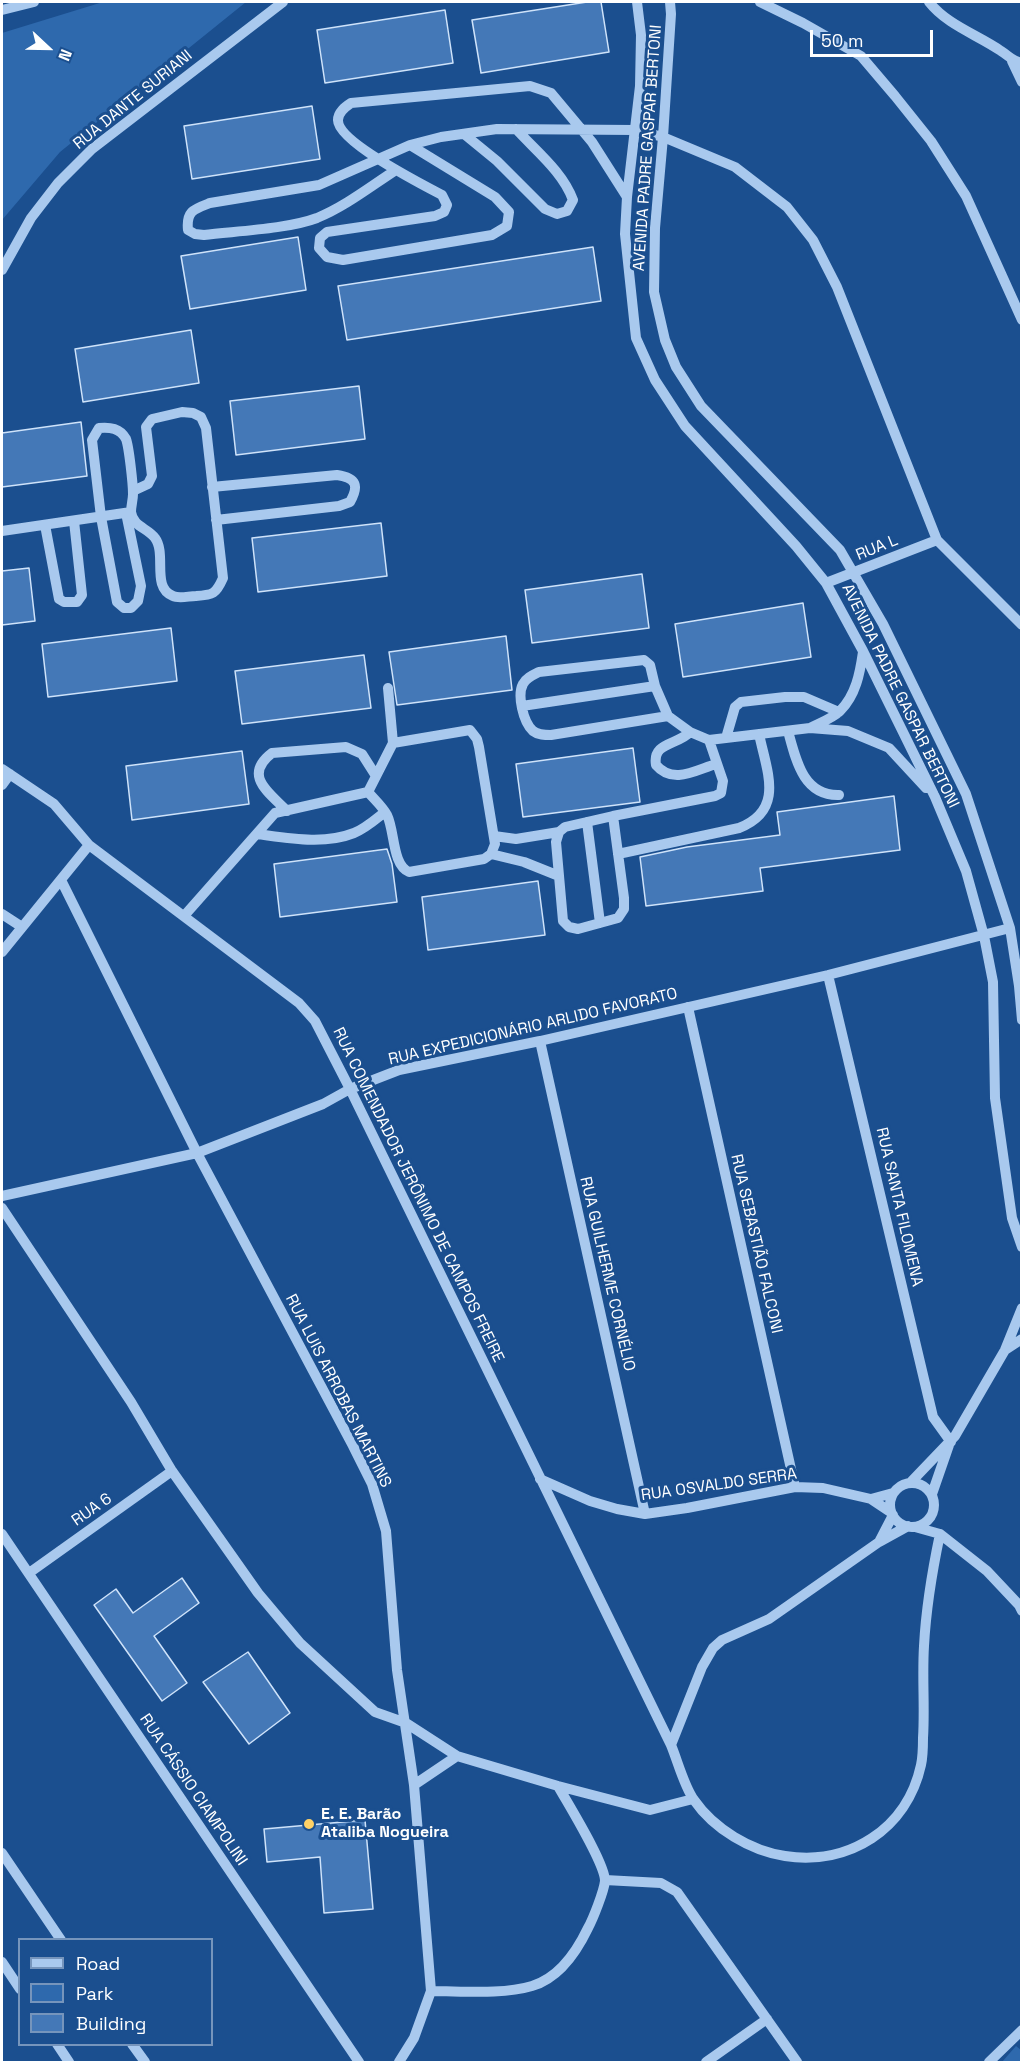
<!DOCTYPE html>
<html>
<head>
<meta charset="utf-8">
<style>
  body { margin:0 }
  #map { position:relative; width:1023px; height:2064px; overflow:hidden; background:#1b4f8f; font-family:"Space Grotesk",sans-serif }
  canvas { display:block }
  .frame { position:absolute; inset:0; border:3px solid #fff; pointer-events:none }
  .legend { position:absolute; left:18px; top:1938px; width:195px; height:108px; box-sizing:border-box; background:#1b4f8f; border:2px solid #7695bc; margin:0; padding:8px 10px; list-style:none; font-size:18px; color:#fff }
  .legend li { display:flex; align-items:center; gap:12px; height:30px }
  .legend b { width:30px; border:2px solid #7695bc }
  .north { position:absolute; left:18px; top:18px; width:60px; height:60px; -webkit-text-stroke:4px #1b4f8f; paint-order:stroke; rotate:112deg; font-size:16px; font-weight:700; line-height:24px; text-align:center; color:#fff }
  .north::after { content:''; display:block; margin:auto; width:21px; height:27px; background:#fff; clip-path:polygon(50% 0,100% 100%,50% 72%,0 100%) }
  .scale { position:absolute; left:810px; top:30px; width:123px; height:27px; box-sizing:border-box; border:3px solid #fff; border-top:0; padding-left:8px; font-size:18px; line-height:21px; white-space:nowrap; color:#fff; -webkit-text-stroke:4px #1b4f8f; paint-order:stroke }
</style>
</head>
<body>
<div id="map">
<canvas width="1023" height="2064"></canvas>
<div class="frame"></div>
<ul class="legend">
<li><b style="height:8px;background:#a9c9ee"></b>Road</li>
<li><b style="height:16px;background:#2e69ad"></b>Park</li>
<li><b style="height:16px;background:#4478b7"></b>Building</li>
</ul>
<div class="north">N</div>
<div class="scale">50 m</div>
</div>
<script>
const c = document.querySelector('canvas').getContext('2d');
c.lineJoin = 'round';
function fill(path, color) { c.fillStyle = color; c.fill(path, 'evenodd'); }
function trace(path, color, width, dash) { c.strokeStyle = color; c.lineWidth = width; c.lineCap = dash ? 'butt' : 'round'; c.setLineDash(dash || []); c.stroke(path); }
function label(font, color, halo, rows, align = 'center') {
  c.font = font + ' "Space Grotesk",sans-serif'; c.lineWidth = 6; c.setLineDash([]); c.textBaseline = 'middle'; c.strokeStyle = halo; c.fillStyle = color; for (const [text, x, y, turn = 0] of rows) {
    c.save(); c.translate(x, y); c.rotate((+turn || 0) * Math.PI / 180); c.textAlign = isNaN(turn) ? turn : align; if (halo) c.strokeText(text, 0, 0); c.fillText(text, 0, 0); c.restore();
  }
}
fill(new Path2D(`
  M103 2H246L60 152 2 220V33Z
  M1016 2046 1021 2050V2062H1002Z`), '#2e69ad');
const building = new Path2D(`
  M587 2H601L609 52 481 73 472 20Z
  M445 10 453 63 325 83 317 30Z
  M312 106 320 159 192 179 184 126Z
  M298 237 306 290 190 309 181 256Z
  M593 247 601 301 347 340 338 286Z
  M191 330 199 383 83 402 75 349Z
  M359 386 365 439 236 455 230 401Z
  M81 422 87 476 2 487V433Z
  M381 523 387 576 258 592 252 538Z
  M29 568 35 621 2 625V571Z
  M642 574 649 628 532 643 525 590Z
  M803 603 811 657 683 677 675 624Z
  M171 628 177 681 48 697 42 644Z
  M506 636 512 690 397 705 389 652Z
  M364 655 371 708 242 724 235 671Z
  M633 748 640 802 523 817 516 764Z
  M242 751 249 804 132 820 126 766Z
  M894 796 900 850 760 868 763 891 646 906 640 857 687 847 780 835 777 812Z
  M387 849 392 864 397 902 280 917 274 864Z
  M538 881 545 935 428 950 422 897Z
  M182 1578 199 1603 154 1636 187 1683 162 1701 94 1605 116 1589 133 1613Z
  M248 1652 290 1713 249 1744 203 1682Z
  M365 1820 373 1909 324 1913 320 1857 267 1862 264 1829Z`);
fill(building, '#4478b7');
trace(building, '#cfe3fa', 1.5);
trace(new Path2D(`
  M637 2 641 35 640 86 627 197 625 234 636 338 655 380 685 426 796 546 826 583 863 651 935 797 966 871 984 936 993 982 995 1098 1012 1218 1022 1247
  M670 2 671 14 663 137 655 228 654 292 665 340 676 367 701 406 840 550 883 624 966 794 1010 928 1019 986 1022 1020
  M760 2 803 23 861 56 895 96 931 141 966 196 1022 320
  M929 2C947 25 978 35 1001 51 1009 56 1012 61 1022 63
  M2 10 34 2
  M1012 61 1022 82
  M464 134 497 161 545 209 557 214 567 211 573 200C563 172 536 151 516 129
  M410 145 495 197 509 212 507 226 492 235 343 260 327 257 319 248 320 238 327 232 435 216 444 212 447 205 442 195C423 185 337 141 338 120 338 112 345 107 351 103L530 86 551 93 592 142 627 197
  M396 170C371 186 346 206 317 218 288 229 237 231 204 235L195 234 188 230C186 211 194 209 210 203L319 185 410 145 441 137 497 129 635 130 663 137 735 167 787 207 813 240 837 287 937 540 1022 625
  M2 270 31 218 58 183 92 149 283 2
  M212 487 337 475C357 478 359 486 350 502L339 506 216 520
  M126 513 141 586 138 601 131 608H124L117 602 101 517 92 440 99 428C110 427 120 428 126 439 129 447 133 484 133 494 133 500 131 506 131 512 133 527 148 528 155 538 167 554 151 588 173 596 179 599 189 596 196 596 213 595 216 594 223 578L206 428 201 417 193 413 182 412 152 419 146 427 152 476 148 484 133 491
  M45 525 59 599 64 602H77L82 595 74 521
  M2 531 131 512
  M826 583 937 540
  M388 688 393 743
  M522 706 655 686
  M668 716 551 735C545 735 538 735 533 731 523 722 517 695 523 684 526 678 533 675 539 672L644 660 650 665 655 686 668 716 690 732 709 740 810 728 848 731 889 748 926 788
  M810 728C820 723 833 718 840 711 856 695 860 673 863 652
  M470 730 477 739 479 747 495 844 491 854 484 859 409 872C392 865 395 831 387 815 383 807 374 799 368 792L393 743Z
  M788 731C796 760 803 796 839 795
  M690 732C678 745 652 742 656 765 673 785 696 770 716 764
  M726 738 735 707 741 702 785 697H804L839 712
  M2 769 54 804 89 845 299 1003 315 1021 350 1089 671 1745
  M2 785 10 774
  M287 811C270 793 242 776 272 753L346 747 362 754 376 776
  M613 816 624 898V909L618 918 578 929 569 927 563 921 556 842 559 832 565 827 613 816 715 796 721 793 723 781 709 740
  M587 822 600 923
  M257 834C288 838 324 845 354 833 365 829 376 819 385 812
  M494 836 516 839 559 832
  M491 854 524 862 559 876
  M618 854 739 828C785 810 767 772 759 734
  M61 880 197 1153 353 1446 372 1484 386 1531 397 1670 414 1785 431 1991 414 2038 399 2062
  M2 914 22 927
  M184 916 275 813 368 792
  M2 952 89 845
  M828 975 933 1417 951 1442
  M688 1007 795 1487
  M540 1041 645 1514
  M2 1196 197 1153 323 1104 350 1089 399 1070 540 1041 828 975 1010 928
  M2 1208 131 1402 172 1471 258 1593 300 1643 375 1712 406 1723 457 1756 558 1786 650 1810 693 1799
  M1005 1350 1022 1339
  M540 1479 590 1501 617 1509 645 1514 687 1508 795 1487 823 1488 871 1499
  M910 1483 955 1436 1005 1350 1022 1308
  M890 1505a22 22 0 1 1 44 0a22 22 0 1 1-44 0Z
  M932 1494 949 1445
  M889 1511 871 1499 893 1493
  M908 1526 879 1542 769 1619 722 1640 713 1648 702 1667 671 1745C678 1762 684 1786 694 1800 714 1829 751 1851 785 1856 849 1866 907 1829 921 1765 923 1756 923 1746 923 1738 925 1707 922 1677 924 1646 926 1608 932 1572 940 1534
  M915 1527 940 1534 987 1571 1019 1605 1022 1611
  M2 1534 359 2062
  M879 1542 893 1515
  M29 1573 172 1471
  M414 1785 457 1756
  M2 1853 61 1940
  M605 1880 661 1883 677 1892 797 2062
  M2 1962 20 1989
  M431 1991C462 1991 502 1995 532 1986 559 1978 577 1951 588 1928 593 1919 604 1891 605 1881 605 1863 568 1804 558 1786
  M57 2044 69 2062
  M132 2044 145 2062
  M706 2062 767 2019
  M989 2062 1022 2030`), '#a9c9ee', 10);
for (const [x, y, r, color] of [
  [309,1824,6,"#ffd166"]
]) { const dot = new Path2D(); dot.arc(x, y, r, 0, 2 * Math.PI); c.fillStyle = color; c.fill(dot); trace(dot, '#1b4f8f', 2); }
label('16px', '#fff', '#1b4f8f', [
  ["RUA DANTE SURIANI",133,100,-39],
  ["AVENIDA PADRE GASPAR BERTONI",648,148,-86],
  ["RUA L",877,548,-22],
  ["AVENIDA PADRE GASPAR BERTONI",900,696,64],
  ["RUA EXPEDICIONÁRIO ARLIDO FAVORATO",533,1027,-13],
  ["RUA COMENDADOR JERÔNIMO DE CAMPOS FREIRE",418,1195,64],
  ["RUA SANTA FILOMENA",899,1207,77],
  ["RUA SEBASTIÃO FALCONI",756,1244,77],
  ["RUA GUILHERME CORNÉLIO",607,1274,77],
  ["RUA LUIS ARROBAS MARTINS",338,1391,63],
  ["RUA OSVALDO SERRA",719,1485,-8],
  ["RUA 6",92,1510,-35],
  ["RUA CÁSSIO CIAMPOLINI",193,1790,56]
]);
label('bold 16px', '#fff', '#1b4f8f', [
  ["E. E. Barão",321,1815],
  ["Ataliba Nogueira",321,1833]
], 'left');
</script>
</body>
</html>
